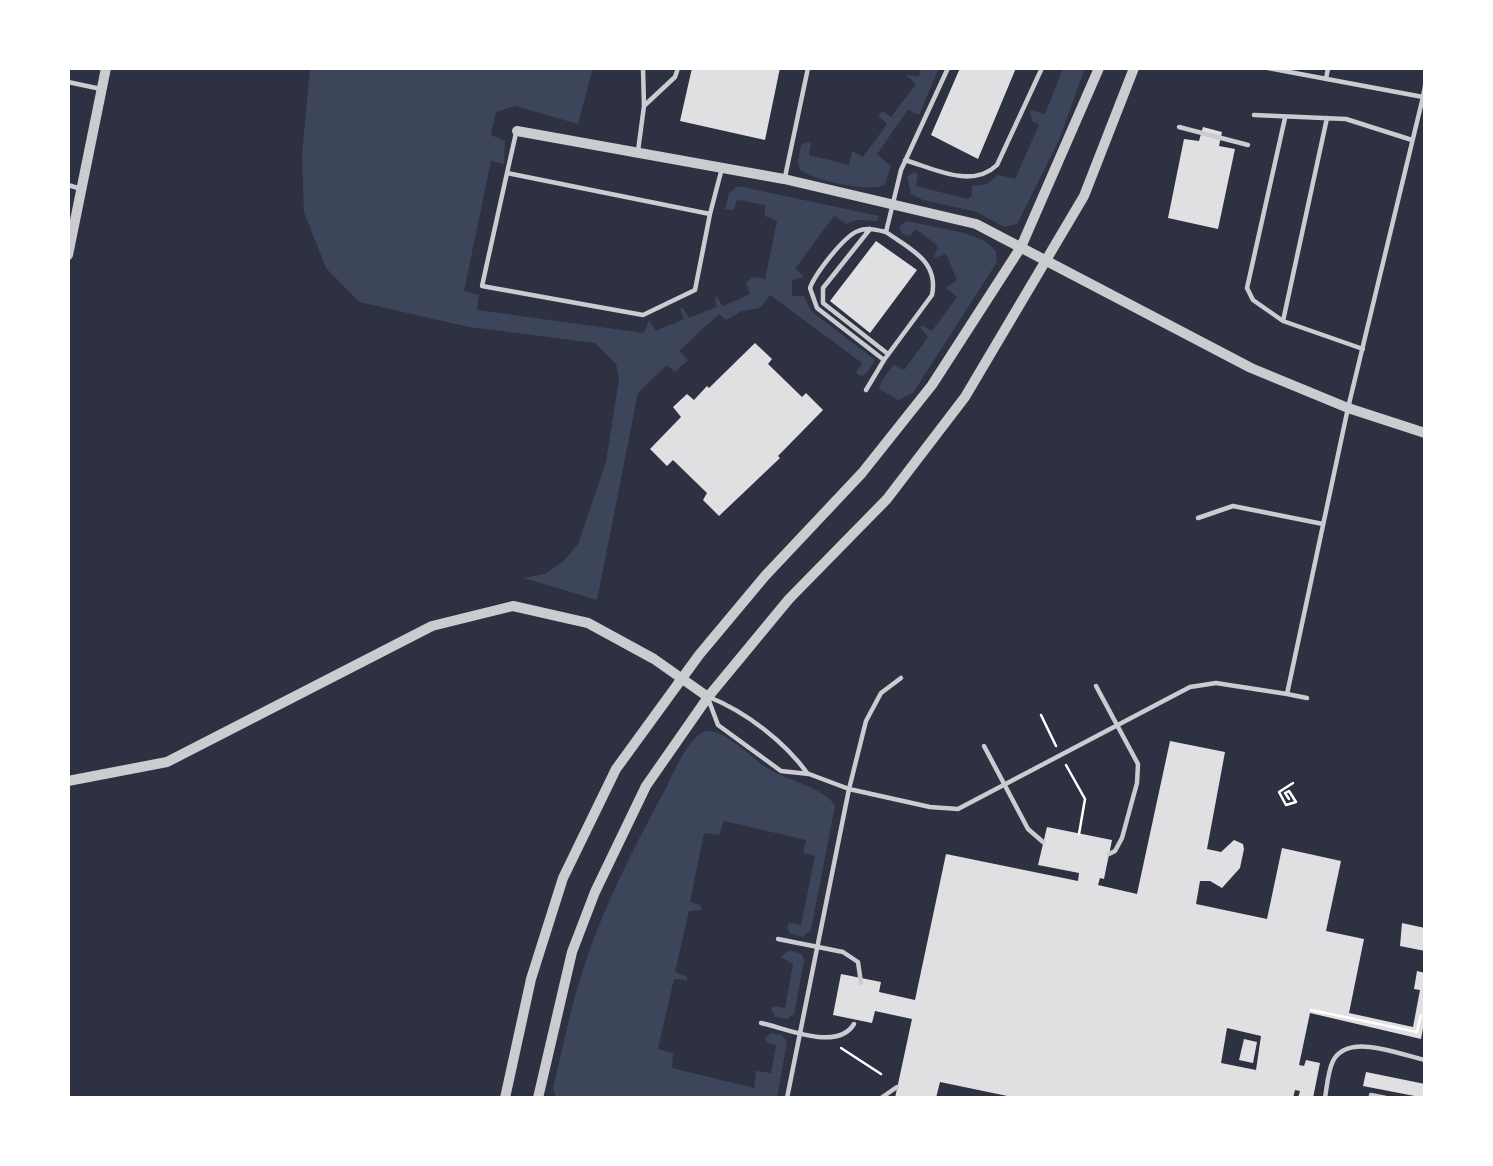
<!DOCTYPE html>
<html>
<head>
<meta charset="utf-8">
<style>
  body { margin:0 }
  #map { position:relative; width:1493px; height:1166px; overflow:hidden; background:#2d3142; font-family:"Sofia Sans Condensed",sans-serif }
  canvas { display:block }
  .frame { position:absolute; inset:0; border:70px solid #fff; pointer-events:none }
</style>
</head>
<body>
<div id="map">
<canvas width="1493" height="1166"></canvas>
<div class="frame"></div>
</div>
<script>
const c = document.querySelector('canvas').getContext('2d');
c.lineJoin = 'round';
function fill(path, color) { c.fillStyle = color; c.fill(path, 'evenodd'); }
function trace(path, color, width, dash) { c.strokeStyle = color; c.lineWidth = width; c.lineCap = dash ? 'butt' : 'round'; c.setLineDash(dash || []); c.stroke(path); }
fill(new Path2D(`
  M310 68H593L578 124 515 106 496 112 491 135 505 141 504 164 491 161 464 291 479 295 477 310 644 333 649 320 656 331 684 319 680 309 682 307 689 318 716 307 715 295 723 306 750 294 746 283 753 277 765 279 777 221 765 216V205L737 200 734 210 725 209 729 193 738 186 879 216 877 221 857 220 846 224 834 216 795 269 804 276 792 281V296H804L811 311 875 360 866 374 860 376 856 372 862 363 770 295 760 308 742 311 726 320 719 314 679 351 688 360 675 372 667 365 638 393 597 600 524 578 544 574 563 562 578 544 606 462 619 379 616 364 595 343 469 327 359 302 326 268 304 212 302 155Z
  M921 68H939L919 115 908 110 877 154 891 166 885 184C873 194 813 180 800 170L798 162 801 145 807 142 811 143 809 155 849 165 852 151 863 157 887 124 878 115 883 111 891 117 916 84 906 75 919 76Z
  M1063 68H1085L1059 140 1017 224 1004 227 977 212 923 200 911 194 907 177 914 172 918 174 916 186 968 199 972 195V186L987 184 998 175 1015 179 1039 125 1032 121 1030 110 1045 114Z
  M907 221 964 233 985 241 996 251 997 262 913 393 898 400 879 389 881 382 893 365 904 370 928 337 920 327 922 325 932 331 957 297 946 288 957 280 946 254 934 258 938 246 916 229 909 236 902 234 899 226Z
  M705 731C727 729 750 758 769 769 786 780 827 789 835 806L811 930 803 937 791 934 787 928 789 923 801 925 815 856 803 853 806 840 724 821 719 835 704 833 690 902 700 905 702 910 689 911 675 972 686 976 687 980 674 979 658 1049 673 1053 672 1068 754 1088 756 1071 771 1073 776 1045 767 1043 765 1038 771 1033 782 1035 787 1042 777 1098H556L553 1088C565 1038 575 986 594 938 614 886 640 836 666 788 675 771 687 739 705 731Z
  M789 950 802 954 804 961 794 1014 787 1019 775 1017 771 1009 773 1006 785 1008 793 964 781 957Z`), '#3c4559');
fill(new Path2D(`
  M692 68H780L765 140 680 121Z
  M960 68H1016L978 159 931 135Z
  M1203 127 1222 132 1219 146 1235 149 1218 229 1168 218 1184 139 1199 141Z
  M876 241 917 270 870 333 830 301Z
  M755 343 772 359 768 364 802 397 806 393 823 410 778 456 780 458 719 516 703 500 707 493 673 460 667 466 650 449 681 417 673 407 687 394 694 400 707 386 709 388Z
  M1170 741 1225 752 1207 849 1221 852 1234 840 1243 844 1244 849 1240 868 1222 888 1210 881H1200L1196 904 1267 919 1282 848 1341 861 1326 931 1364 939 1349 1013 1413 1027 1420 990 1414 989 1417 971 1425 973V1017L1421 1039 1310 1013 1299 1065 1304 1066 1306 1060 1320 1063 1313 1098H1298L1300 1091 1295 1090 1293 1098H1017L940 1082 936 1098H895L912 1019 875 1011 872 1023 833 1015 841 974 881 982 879 992 915 1000 946 854 1078 881 1079 873 1038 865 1047 827 1112 840 1104 879 1100 878 1098 885 1137 894ZM1227 1028 1261 1036 1256 1070 1221 1063Z
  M1402 923 1425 928V951L1400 946Z
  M1244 1039 1257 1042 1253 1063 1239 1060Z
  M1366 1072 1425 1084V1098L1363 1086Z`), '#e0e0e3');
trace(new Path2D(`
  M1041 715 1056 746
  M1066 765 1085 799 1079 834
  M1289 799 1285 793 1289 791 1296 802 1286 805 1279 792 1293 783
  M1311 1010 1417 1032 1421 1015
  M841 1048 881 1074`), '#fff', 2.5);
trace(new Path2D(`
  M1268 68 1423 97 1425 86
  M1326 79 1328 68
  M68 82 101 89
  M645 105 675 77 678 68
  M1254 115 1346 119 1412 140
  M1327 118 1283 321 1363 349
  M1179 127 1248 145
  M638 151 644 106 643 68
  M905 160C935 169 972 189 997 165L1042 68
  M507 173 516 133
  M785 177 808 68
  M68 185 81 189
  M710 214 695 290 643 315 482 286 507 173 710 214 722 168
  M870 229 823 288V303L888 354
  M886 232C910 249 939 261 932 295L884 360 817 308 810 288C815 274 844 236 858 231 867 227 877 230 886 232L901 170 948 68
  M1283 321 1253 300 1247 288 1285 118
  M866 390 884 360
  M1198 518 1233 506 1323 524
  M1096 686 1138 764 1137 783 1122 838 1115 851 1109 854
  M1287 694 1307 698
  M709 697C746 712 784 741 808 774
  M709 701 718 725 781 771 809 774 849 789 930 807 958 809 1190 687 1216 683 1287 694 1348 408 1423 97
  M984 746 1028 829 1043 842
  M778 939 843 952 858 962 861 983
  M761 1023C786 1028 837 1052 854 1024
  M787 1098 849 789 866 721 881 693 901 678
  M881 1098 897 1087
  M1325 1098C1327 1086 1328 1071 1333 1061 1348 1032 1401 1055 1425 1060
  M1371 1098V1095L1386 1098`), '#caccd0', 4.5);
trace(new Path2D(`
  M517 131 784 179 976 224 1251 368 1348 408 1425 433
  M68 255 106 68
  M68 781 167 762 432 626 513 606 588 623 654 659 708 697
  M505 1098 531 979 563 878 616 769 699 655 765 576 862 473 932 385 1021 247 1099 68
  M538 1098 572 952 595 892 646 786 708 697 789 599 887 499 965 397 1084 196 1134 68`), '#caccd0', 10);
</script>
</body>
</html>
